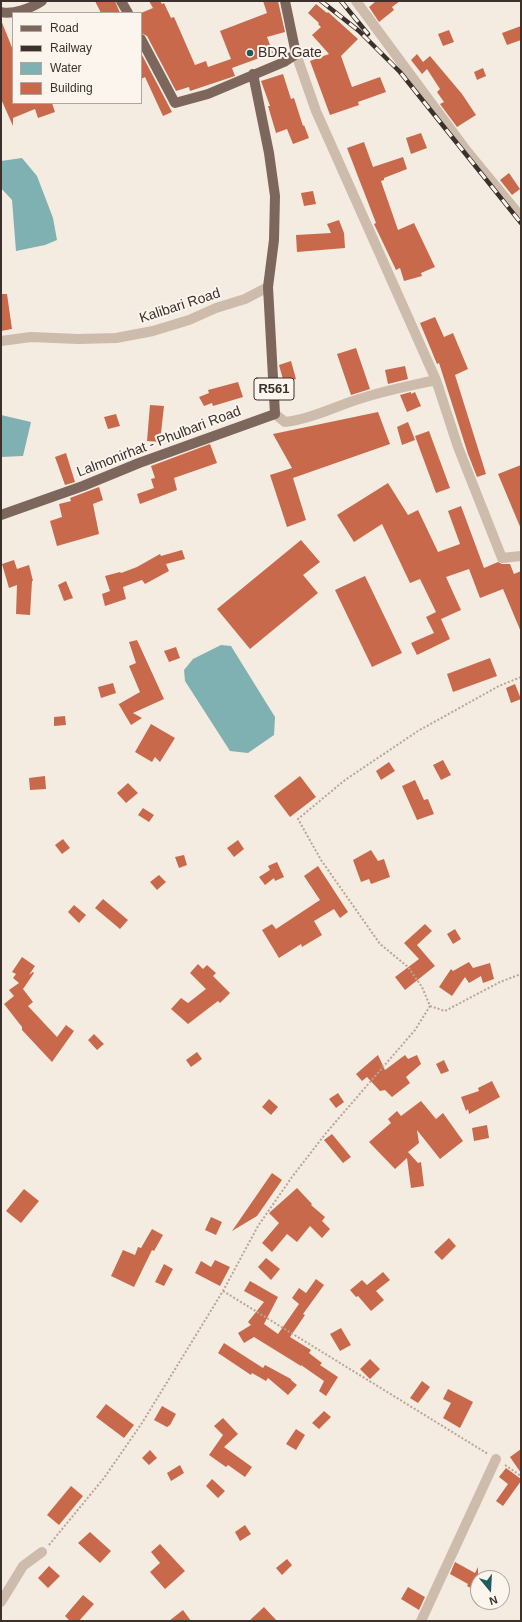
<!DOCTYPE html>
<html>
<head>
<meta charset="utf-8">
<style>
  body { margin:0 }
  #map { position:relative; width:522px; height:1622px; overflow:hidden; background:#f4ebe1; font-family:Helvetica,sans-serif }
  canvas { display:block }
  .frame { position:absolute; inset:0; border:2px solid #3b302b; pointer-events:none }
  .legend { position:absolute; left:12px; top:12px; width:130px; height:92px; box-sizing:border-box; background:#fbf5ee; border:1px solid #aea6a0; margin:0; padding:5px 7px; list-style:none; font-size:12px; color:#3b302b }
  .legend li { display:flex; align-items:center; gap:8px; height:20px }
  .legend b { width:20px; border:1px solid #aea6a0 }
  .north { position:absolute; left:470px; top:1570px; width:40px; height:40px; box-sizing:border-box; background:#fbf5ee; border:1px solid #aea6a0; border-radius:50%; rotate:162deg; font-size:11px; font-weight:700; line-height:16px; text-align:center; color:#3b302b }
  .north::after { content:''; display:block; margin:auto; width:14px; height:18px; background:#1f5a5e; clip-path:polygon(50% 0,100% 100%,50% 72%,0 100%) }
</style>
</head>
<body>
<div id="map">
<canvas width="522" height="1622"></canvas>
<div class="frame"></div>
<ul class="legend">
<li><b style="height:5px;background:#7d675c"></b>Road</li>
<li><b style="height:5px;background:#3b302b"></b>Railway</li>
<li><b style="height:11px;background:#7fb0b2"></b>Water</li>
<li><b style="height:11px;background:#c8694b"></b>Building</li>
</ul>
<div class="north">N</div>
</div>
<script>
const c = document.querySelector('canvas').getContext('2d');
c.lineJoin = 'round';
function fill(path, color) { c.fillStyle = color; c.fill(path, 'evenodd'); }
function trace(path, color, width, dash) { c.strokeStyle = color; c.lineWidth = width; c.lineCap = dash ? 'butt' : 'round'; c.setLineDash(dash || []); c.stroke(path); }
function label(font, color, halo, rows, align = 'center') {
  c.font = font + ' Helvetica,sans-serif'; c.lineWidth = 4; c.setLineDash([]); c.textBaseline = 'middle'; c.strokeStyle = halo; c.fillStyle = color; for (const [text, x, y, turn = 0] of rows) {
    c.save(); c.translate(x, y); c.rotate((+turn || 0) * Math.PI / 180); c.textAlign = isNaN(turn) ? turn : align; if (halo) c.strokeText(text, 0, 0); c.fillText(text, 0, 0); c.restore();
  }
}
fill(new Path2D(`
  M22 158 37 176 53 218 57 240 45 245 16 251 12 200 1 188V161Z
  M1 415 31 422 23 456 1 457Z
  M221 645 231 646 275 717 274 735 248 753 230 751 185 681 184 670 193 659Z`), '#7fb0b2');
fill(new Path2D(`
  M95 1H115L120 13H101Z
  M149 1H160L162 4 164 3 171 18 174 17 195 65 206 61 208 67 231 59 220 31 267 13 263 1H278L285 32 267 37 273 53 232 68 235 76 190 91 189 87 176 91 147 36 141 33V13L153 8Z
  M376 1H400L392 7 394 10 379 22 369 7Z
  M316 4 327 13 328 12 358 39 341 56 352 87 380 77 386 92 358 102 359 105 330 115 310 61 329 54 312 35 321 27 318 24 319 23 308 13Z
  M1 20 13 50V103H52L55 112 38 118 35 109 13 118V126L1 99Z
  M521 26V40L507 45 502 33Z
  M449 30 454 42 443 46 438 34Z
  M141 53 172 112 163 116 145 77 141 79Z
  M417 54 423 62 430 56 462 94 476 115 457 127 440 104 444 102 437 92 440 89 427 69 422 74 411 60Z
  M483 68 486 76 477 80 474 72Z
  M283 74 291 99 294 98 303 126 304 125 309 138 293 144 287 129 276 133 268 106H270L261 81Z
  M421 133 427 148 411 154 406 138Z
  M364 142 373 167 403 157 407 169 384 178V180L381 181 398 230 414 223 435 267 421 273 422 276 404 281 400 268 396 270 374 224 376 223 347 148Z
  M509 173 520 189 512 195 500 180Z
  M313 191 316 204 304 206 301 193Z
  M339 220 344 233 345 248 297 252 296 235 331 233 327 224Z
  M1 294H7L12 329 1 331Z
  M435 317 444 337 453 333 468 369 455 375 486 474 477 477 468 454 439 363 437 364 420 323Z
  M356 348 370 389 351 395 337 354Z
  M291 361 296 379 284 383 279 365Z
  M405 366 408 379 388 384 385 370Z
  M238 382 243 397 213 406 212 403 204 406 199 397 209 393 208 390Z
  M411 392V394L415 392 421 406 407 412 400 395Z
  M150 405 164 406 160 442 147 441Z
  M378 412 390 444 293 478 306 520 287 527 270 475 292 468 273 434Z
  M116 414 120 426 108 429 104 417Z
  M408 422 415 440 402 445 397 427Z
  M429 431 450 488 436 493 415 436Z
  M210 444 217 463 174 478 177 490 140 504 137 494 154 488 151 479 155 478 151 466Z
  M66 453 75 482 65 485 55 457Z
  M521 465V529L498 474Z
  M388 483 408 515 418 510 438 552 460 544 448 511 461 506 484 568 498 562 502 564H510L514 574 521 571V632L503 589 480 598 469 569 446 577 461 610 441 619 450 639 417 655 411 643 434 633 426 617 436 612 420 579 410 583 382 524 354 542 337 515Z
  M99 487 103 500 93 504 99 534 57 546 50 521 62 517 59 504 71 501 70 498Z
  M301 540 320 562 303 575 318 593 250 649 217 609Z
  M182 550 185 559 166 564 169 571 145 584 142 580 123 587 126 599 105 606 102 594 110 591 105 576 120 572 121 573 137 567 160 554 161 556Z
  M14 560 17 569 29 565 33 581H32L30 615 16 614 17 585 9 588 2 564Z
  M365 576 402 653 372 667 335 590Z
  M66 581 73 598 64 601 58 585Z
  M137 640 164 699 133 713 142 718 131 725 118 703 119 704 140 692 129 666 136 663 129 642Z
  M176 647 180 658 169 662 164 651Z
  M490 658 497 676 453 692 447 674Z
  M113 683 116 693 101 698 98 687Z
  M515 684 521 699 511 703 506 688Z
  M65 716 66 725 54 726V717Z
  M151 724 175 738 160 762 155 757 152 762 135 752Z
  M443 760 451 775 441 780 433 765Z
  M389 762 395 771 381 780 376 771Z
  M45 776 46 789 30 790 29 778Z
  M300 776 316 797 290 817 274 796Z
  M415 780 424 800 428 799 434 814 417 820 402 786Z
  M128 783 138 793 126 803 117 793Z
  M143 808 154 815 149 822 138 815Z
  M63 839 70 848 62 854 55 845Z
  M238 840 244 849 234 857 227 848Z
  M371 850 378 861 384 859 390 877 371 884 369 879 361 882 353 860Z
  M184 855 187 865 179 868 175 857Z
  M277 862 284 877 275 881 274 878 265 885 259 877 270 870 268 866Z
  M318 866 348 912 340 918 334 909 314 921 322 935 302 947 301 944 279 958 262 930 272 924 276 929 320 900 304 876Z
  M159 875 166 882 157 890 150 882Z
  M103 899 128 920 120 929 95 908Z
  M74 905 86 915 79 923 68 912Z
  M425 924 432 931 417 945 435 966 405 990 395 977 419 959 404 943Z
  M455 929 461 939 453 944 447 934Z
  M22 957 35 966 29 975 33 972 34 973 23 989 33 1002 28 1006 57 1037 66 1025 74 1031 52 1062 22 1030V1027L4 1004 14 996 9 990 19 983 13 978 16 974 12 972Z
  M469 962 473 968 490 963 494 979 483 983 481 976 469 983 465 977 452 996 439 987 451 969 453 971Z
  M198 964 203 969 207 965 216 973 213 976 230 993 220 1003 218 1001 188 1024 171 1009 181 998 188 1003 206 989 190 973Z
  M94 1034 104 1044 97 1050 88 1040Z
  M197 1052 202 1059 191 1067 186 1060Z
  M378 1055 385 1070 405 1055 408 1059 417 1055 421 1064 406 1077 410 1083 392 1097 385 1090 380 1091 367 1077 362 1081 356 1074Z
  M444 1060 449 1071 441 1074 436 1064Z
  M492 1081 500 1097 469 1114 468 1109 466 1111 461 1097 479 1091 478 1088Z
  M338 1093 344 1102 336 1108 329 1099Z
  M269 1099 278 1107 271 1115 262 1107Z
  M421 1101 436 1119 443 1113 463 1141 440 1159 417 1130 419 1143 408 1152 418 1163 421 1162 424 1186 411 1188 407 1158 395 1169 369 1142 391 1123 388 1119 397 1111 401 1116Z
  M487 1125 489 1138 474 1141 472 1128Z
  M332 1134 351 1157 343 1163 324 1140Z
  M272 1173 282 1180 257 1216 232 1231Z
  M297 1188 312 1204 311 1205 325 1217 322 1221 330 1229 322 1238 310 1226 297 1242 287 1234 272 1252 262 1243 279 1223 269 1213Z
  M24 1189 39 1201 21 1223 6 1211Z
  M211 1217 222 1222 216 1235 205 1230Z
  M152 1229 163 1235 154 1251 152 1250 134 1287 111 1276 123 1250 135 1255 138 1247 141 1248Z
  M449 1238 456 1246 442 1260 434 1252Z
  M266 1258 280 1269 271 1280 258 1267Z
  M215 1260 230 1267 220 1286 195 1273 201 1261 211 1267Z
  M164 1264 173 1269 164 1286 155 1282Z
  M383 1272 390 1280 376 1291 384 1300 371 1311 358 1296 356 1297 350 1290 362 1280 367 1285Z
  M316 1279 324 1285 303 1314 305 1315 290 1337 311 1350 309 1353 322 1363 320 1365 338 1377 326 1396 319 1391 324 1381 301 1365V1366L254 1337 244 1343 238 1333 251 1325 248 1322 264 1302 244 1291 250 1281 278 1297 264 1324 278 1334 299 1304 292 1298 299 1288 306 1293Z
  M341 1328 351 1345 340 1351 330 1334Z
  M224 1343 263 1368 265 1365 291 1379V1380L297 1385 288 1395 268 1378 266 1381 252 1373 251 1375 218 1353Z
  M370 1359 380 1369 370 1379 360 1369Z
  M422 1381 430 1387 418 1403 410 1398Z
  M448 1389 473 1402 460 1428 443 1418 451 1403 443 1399Z
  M106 1404 134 1425 124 1438 96 1417Z
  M162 1406 176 1414 170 1425 167 1427 154 1420Z
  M324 1411 331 1417 319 1429 312 1423Z
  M223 1418 238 1434 224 1447 252 1467 245 1477 228 1465 226 1467 209 1455 223 1435 214 1426Z
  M296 1429 305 1435 296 1450 286 1444Z
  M521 1449V1473L510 1457Z
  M150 1450 157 1458 149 1465 142 1458Z
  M180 1465 184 1473 171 1481 167 1473Z
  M506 1468 521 1479V1481L503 1506 496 1501 508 1484 499 1477Z
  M212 1479 225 1491 218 1498 206 1486Z
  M71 1486 83 1496 59 1525 47 1515Z
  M245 1525 251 1534 240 1541 235 1532Z
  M90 1532 111 1551 100 1563 78 1543Z
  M160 1544 185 1571 165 1589 150 1572 160 1563 151 1552Z
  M287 1559 292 1565 282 1575 276 1568Z
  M455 1562 475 1573 478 1567V1592L467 1586 468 1584 450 1574Z
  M49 1566 60 1576 48 1588 38 1578Z
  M408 1587 425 1597 419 1610 401 1599Z
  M83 1595 94 1604 79 1621H70L65 1616Z
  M264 1607 277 1621H249Z
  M183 1610 191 1621H169Z`), '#c8694b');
trace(new Path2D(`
  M430 1006 445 1011 500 982 521 974
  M223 1291 488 1454
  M505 1465 521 1476
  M49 1545 104 1478 142 1423 223 1291 258 1226 292 1177 326 1133 415 1030 430 1006 422 987 408 967 380 944 321 860 298 819 345 780 418 731 499 686 521 677`), '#b9a596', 2, [2, 2]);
trace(new Path2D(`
  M356 1 466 150 521 217
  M296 54 316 111 436 380 458 447 502 558 521 556
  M1 341 31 337 78 339 116 338 153 331 189 320 216 308 245 299 268 287
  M275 414 285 422C310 419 332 408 356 400 382 391 409 386 436 380
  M1 1602 23 1566 42 1552
  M421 1621 496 1459`), '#cdbbac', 10);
trace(new Path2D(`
  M121 1 128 13
  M1 12C12 15 32 8 42 1
  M141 39 175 103 208 94 284 62 296 54 285 1
  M1 515 83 486 139 463 275 414 268 287 274 240 275 196 269 153 253 74`), '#7d675c', 10);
const rail = new Path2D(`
  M321 1 359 31 400 72 521 223
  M341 1 368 34`);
trace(rail, '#3b302b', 4.5);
trace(rail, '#fbf5ee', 3, [9]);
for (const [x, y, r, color] of [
  [250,53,4,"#1f5a5e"]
]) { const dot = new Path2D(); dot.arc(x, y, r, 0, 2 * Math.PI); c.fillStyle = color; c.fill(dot); trace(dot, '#fbf5ee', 1.5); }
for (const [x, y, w] of [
  [274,389,40]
]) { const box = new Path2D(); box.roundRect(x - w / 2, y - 11, w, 22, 3); c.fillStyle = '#fbf5ee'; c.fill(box); trace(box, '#3b302b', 1); }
label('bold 13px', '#3b302b', null, [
  ["R561",274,389]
]);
label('14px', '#3b302b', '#fbf5ee', [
  ["BDR Gate",258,53]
], 'left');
label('14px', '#3b302b', '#fbf5ee', [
  ["Kalibari Road",180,306,-18],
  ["Lalmonirhat - Phulbari Road",159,442,-21]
]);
</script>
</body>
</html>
